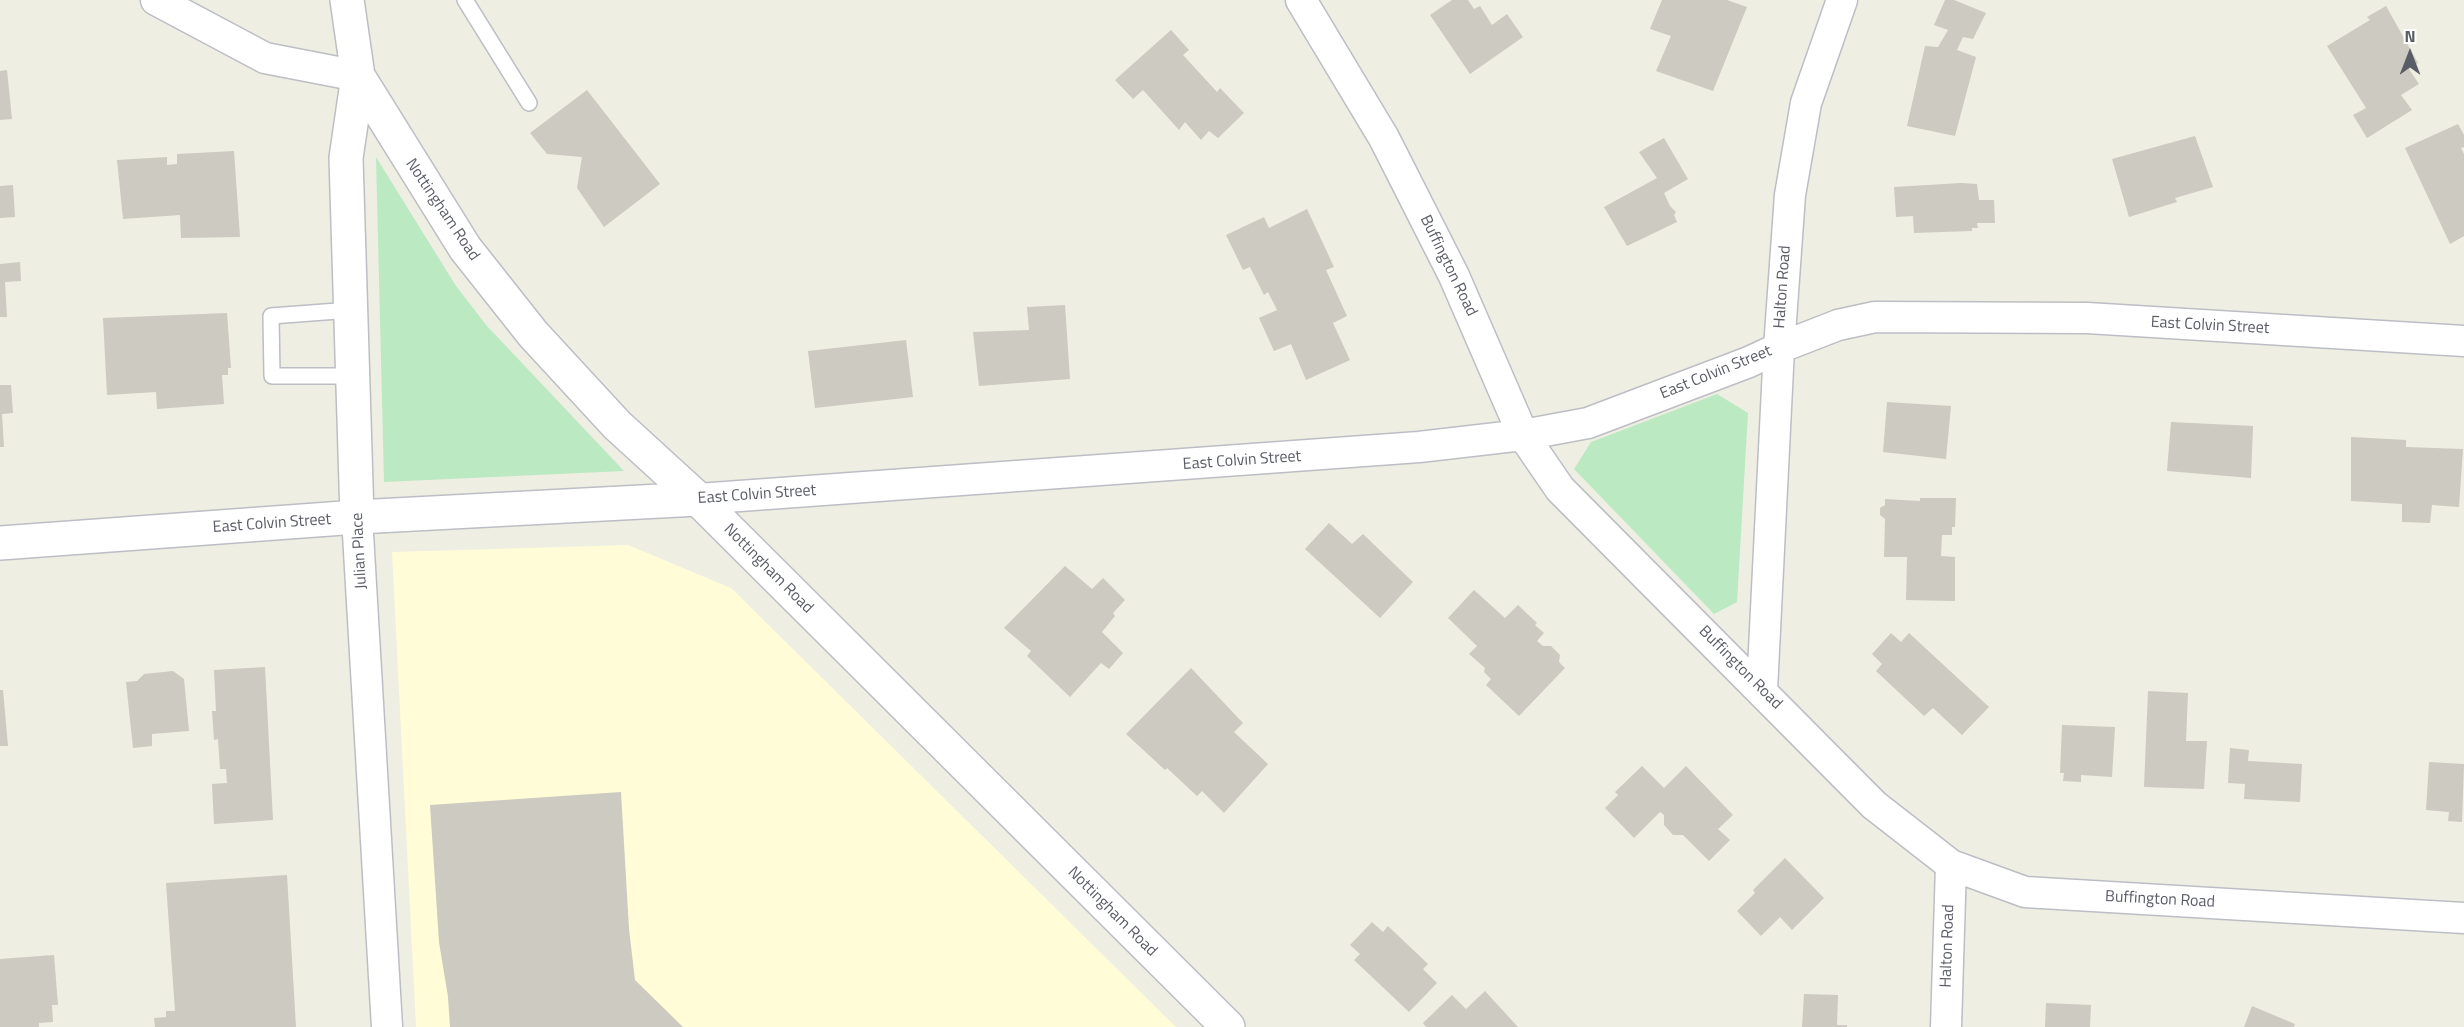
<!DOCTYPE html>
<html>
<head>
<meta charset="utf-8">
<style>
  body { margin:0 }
  #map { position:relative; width:2464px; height:1027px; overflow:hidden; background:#efeee2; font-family:"Titillium Web",sans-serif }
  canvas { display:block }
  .north { position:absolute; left:2380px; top:24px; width:60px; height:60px; -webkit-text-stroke:4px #fff; paint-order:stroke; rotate:0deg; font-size:16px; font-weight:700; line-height:24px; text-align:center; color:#5a5d65 }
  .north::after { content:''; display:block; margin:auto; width:21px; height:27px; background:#5a5d65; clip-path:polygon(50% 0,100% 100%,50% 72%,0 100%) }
</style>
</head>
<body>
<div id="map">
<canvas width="2464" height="1027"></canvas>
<div class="north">N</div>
</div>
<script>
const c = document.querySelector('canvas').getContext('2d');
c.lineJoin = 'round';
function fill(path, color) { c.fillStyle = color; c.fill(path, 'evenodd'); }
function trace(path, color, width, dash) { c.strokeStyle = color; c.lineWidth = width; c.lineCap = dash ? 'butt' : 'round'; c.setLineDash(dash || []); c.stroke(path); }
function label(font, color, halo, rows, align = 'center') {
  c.font = font + ' "Titillium Web",sans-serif'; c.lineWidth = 4.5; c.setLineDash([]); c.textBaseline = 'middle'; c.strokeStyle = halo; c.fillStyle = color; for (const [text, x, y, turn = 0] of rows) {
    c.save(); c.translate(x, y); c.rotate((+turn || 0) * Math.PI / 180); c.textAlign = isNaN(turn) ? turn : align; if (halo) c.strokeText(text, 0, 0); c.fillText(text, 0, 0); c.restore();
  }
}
fill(new Path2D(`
  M628 545 731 588 1176 1027H416L392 552Z`), '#fffcd7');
fill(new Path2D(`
  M376 157 456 286 487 326 624 471 384 482Z
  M1717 394 1748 413 1737 602 1714 614 1574 469 1591 442Z`), '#bbe9c2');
fill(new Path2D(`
  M1452 0H1468L1474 9 1480 6 1492 25 1507 14 1523 37 1470 74 1430 15Z
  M1662 0H1727L1747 7 1713 91 1656 71 1671 36 1650 29Z
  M1945 0H1954L1986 13 1973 39 1963 37 1957 50 1976 57 1955 136 1907 126 1925 46 1938 47 1948 30 1934 25Z
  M2386 6 2418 63 2409 69 2419 84 2401 95 2412 110 2367 138 2353 115 2366 108 2327 46 2370 20 2367 17Z
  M1171 30 1189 50 1183 55 1217 92 1220 88 1244 113 1218 138 1209 131 1201 140 1185 122 1179 130 1143 90 1133 99 1115 80Z
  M7 70 12 119 0 120V71Z
  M587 90 660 184 604 227 577 188 582 157 547 154 530 133Z
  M2458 124 2464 135V147L2461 148 2464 154V236L2450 244 2405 148Z
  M2195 136 2213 187 2175 198 2177 202 2129 217 2112 159Z
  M1664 138 1688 179 1664 193 1670 206 1676 212 1674 215 1677 222 1627 246 1604 207 1657 178 1639 152Z
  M234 151 240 237 181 238 180 215 123 219 117 160 167 157V165L177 164V154Z
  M1961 183 1977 184 1979 200H1994L1995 223H1977L1978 228H1972V231L1914 233 1913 216 1896 217 1894 187Z
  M13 185 15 217 0 218V186Z
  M1307 209 1334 267 1326 270 1347 316 1333 323 1350 360 1306 380 1291 344 1274 351 1259 318 1277 310 1268 292 1264 295 1250 267 1243 270 1226 235 1264 217 1269 228Z
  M20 262 21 281 5 282 7 317H0V264Z
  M1065 305 1070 379 979 386 973 332 1029 330 1027 307Z
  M227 313 231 368H228V375H222L224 404 157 409 156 392 107 395 103 318Z
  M906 340 913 397 815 408 808 351Z
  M0 385H11L13 413 2 414 4 447H0Z
  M1887 402 1951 406 1946 459 1883 452Z
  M2171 422 2253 426 2251 478 2167 471Z
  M2351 437 2406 440V447L2463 449 2459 507 2432 505 2430 523 2402 522V504L2351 501Z
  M1920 498H1956L1955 527H1952V535H1942L1941 556 1955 557V601L1906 600 1907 557H1884L1885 519 1880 515V508L1885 505V499L1920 501Z
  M1329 523 1352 544 1363 534 1413 582 1380 618 1305 549Z
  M1065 566 1092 589 1103 578 1125 600 1113 613 1115 616 1102 632 1123 653 1109 669 1101 663 1070 697 1027 656 1031 651 1004 628Z
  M1474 590 1505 618 1518 605 1537 623 1535 625 1544 633 1537 641 1543 646H1551L1560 655 1559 662 1565 668 1519 716 1486 685 1491 679 1484 672 1485 668 1469 654 1477 646 1448 618Z
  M1891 633 1901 642 1909 633 1989 707 1962 735 1933 708 1924 716 1876 671 1882 664 1872 654Z
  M265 667 273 820 214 824 212 784 227 783 226 769H220L218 739 214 740 212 711H216L214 670Z
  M1191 668 1243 723 1234 732 1268 764 1224 813 1202 791 1197 796 1167 768 1165 770 1126 734Z
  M173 671 184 679 189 731 152 734V746L133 748 126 682 137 681 144 674Z
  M0 690H3L8 746H0Z
  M2148 691 2188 693 2186 741H2207L2204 789 2144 787Z
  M2062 725 2115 727 2112 777 2081 775V782L2063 781 2064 773H2060Z
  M2230 748 2249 750 2248 761 2302 764 2300 802 2244 799 2245 784 2228 783Z
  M2429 762 2464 764 2462 822 2448 821 2449 812 2426 810Z
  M1642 766 1664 788 1686 766 1733 815 1718 829 1730 840 1709 861 1683 835H1673L1664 825V815L1660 812 1634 838 1605 808 1618 795 1615 792Z
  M621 792 629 929 635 980 683 1027H450L448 997 439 942 430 805Z
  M1785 858 1824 898 1792 930 1780 917 1761 936 1737 911 1755 893 1753 890Z
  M287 875 296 1027H155L154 1018 166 1017V1011H175L166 883Z
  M1372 922 1383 932 1388 926 1428 964 1423 969 1437 983 1409 1012 1354 960 1360 954 1350 945Z
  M54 955 58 1005H52L53 1022 39 1023V1027H0V959Z
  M1485 991 1518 1027H1426L1423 1023 1452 995 1466 1009Z
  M1804 994 1838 995 1837 1025H1847V1027H1802Z
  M2046 1003 2091 1005 2090 1027H2045Z
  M2252 1006 2295 1024 2294 1027H2244Z`), '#cccac1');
const service = new Path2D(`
  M465 0 529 103
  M351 310 271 316 272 376H353`);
const minor = new Path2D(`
  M156 0 265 58 358 76
  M1301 0 1384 138 1454 276 1523 435 1560 489 1874 805 1951 865 2025 892 2464 918
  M698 499 1419 447 1523 435 1588 423 1749 362 1779 348 1838 325 1875 317 2087 318 2464 341
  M357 517 387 1027
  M1762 690 1779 348 1790 195 1806 103 1842 0
  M1946 1027 1951 865`);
const tertiary = new Path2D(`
  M347 0 358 76 465 248 533 334 617 425 698 499 1228 1027
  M357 517 346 158 358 76
  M0 543 357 517 698 499`);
trace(service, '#bcbec5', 18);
trace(minor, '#bcbec5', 33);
trace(tertiary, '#bcbec5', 36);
trace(service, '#fff', 15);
trace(minor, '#fff', 30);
trace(tertiary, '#fff', 33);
label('16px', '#5a5d65', '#fff', [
  ["Nottingham Road",442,210,56],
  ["Buffington Road",1448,266,64],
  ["Halton Road",1783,287,-86],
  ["East Colvin Street",2210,326,3],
  ["East Colvin Street",1716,373,-22],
  ["East Colvin Street",1242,461,-4],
  ["East Colvin Street",757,495,-4],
  ["East Colvin Street",272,524,-4],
  ["Julian Place",360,551,-93],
  ["Nottingham Road",768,569,45],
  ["Buffington Road",1740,668,45],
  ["Buffington Road",2160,900,3],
  ["Nottingham Road",1112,912,45],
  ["Halton Road",1948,946,-88]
]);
</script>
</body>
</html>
